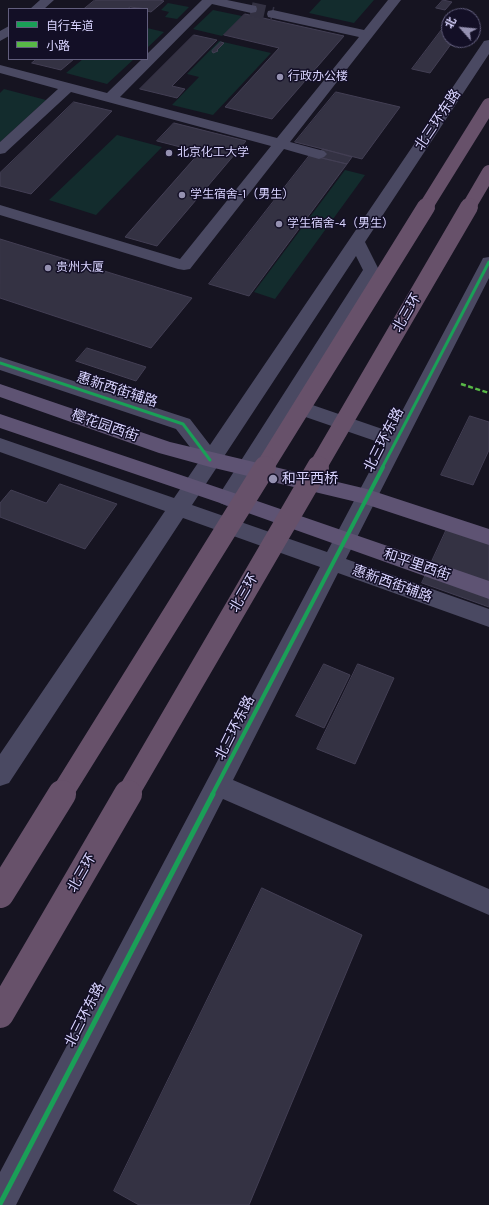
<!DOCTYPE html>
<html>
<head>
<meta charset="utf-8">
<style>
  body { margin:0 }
  #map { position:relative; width:489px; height:1205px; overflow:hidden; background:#161421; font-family:Karla,"Noto Sans SC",sans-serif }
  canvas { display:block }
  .legend { position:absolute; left:8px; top:8px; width:140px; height:52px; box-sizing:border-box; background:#130f26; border:1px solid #625e7d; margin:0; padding:5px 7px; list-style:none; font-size:12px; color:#d9d4ff }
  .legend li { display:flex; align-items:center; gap:8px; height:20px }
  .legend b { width:20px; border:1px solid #625e7d }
  .north { position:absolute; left:441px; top:8px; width:40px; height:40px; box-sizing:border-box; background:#130f26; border:1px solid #625e7d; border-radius:50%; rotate:297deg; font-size:11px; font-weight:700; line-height:16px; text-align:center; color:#d9d4ff }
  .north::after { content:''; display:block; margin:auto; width:14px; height:18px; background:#9591b1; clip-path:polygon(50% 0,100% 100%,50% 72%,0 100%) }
</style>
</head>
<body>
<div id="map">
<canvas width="489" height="1205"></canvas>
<ul class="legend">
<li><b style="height:5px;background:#1a9f57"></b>自行车道</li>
<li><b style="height:5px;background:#58b947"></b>小路</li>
</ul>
<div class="north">北</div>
</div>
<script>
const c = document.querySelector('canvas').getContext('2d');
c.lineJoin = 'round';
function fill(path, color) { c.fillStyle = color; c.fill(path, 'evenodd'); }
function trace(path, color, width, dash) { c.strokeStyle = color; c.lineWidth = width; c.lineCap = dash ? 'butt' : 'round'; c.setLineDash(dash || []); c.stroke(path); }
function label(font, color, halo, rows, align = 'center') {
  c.font = font + ' Karla,"Noto Sans SC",sans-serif'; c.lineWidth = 3; c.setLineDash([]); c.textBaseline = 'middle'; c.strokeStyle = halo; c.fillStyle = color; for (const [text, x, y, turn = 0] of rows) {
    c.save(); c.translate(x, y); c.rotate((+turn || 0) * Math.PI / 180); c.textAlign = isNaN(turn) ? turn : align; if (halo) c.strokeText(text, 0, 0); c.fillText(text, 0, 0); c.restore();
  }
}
fill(new Path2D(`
  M321 0H374L354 23 309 13Z
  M168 3 189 7 177 19 165 17 169 12 161 10Z
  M213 10 242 16 222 36 193 29Z
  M147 28 164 32 147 48Z
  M219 41 271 53 213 115 172 105 199 77 187 74Z
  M83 59H134L107 84 66 73Z
  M4 89 46 100 0 142V93Z
  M117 135 162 147 96 215 49 200Z
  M345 170 365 175 275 299 254 292Z`), '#132c2d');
const building = new Path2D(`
  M95 0H159L164 1 151 12 147 11V9L130 7 127 9H84Z
  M443 0 452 2 445 10 436 8Z
  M245 14 344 36 272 119 225 107 279 48 224 35Z
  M449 20V40H454L430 73 412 69Z
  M194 35 217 40 172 86 185 89 177 98 140 89Z
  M221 42 224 43 217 50 218 51 213 53 212 51Z
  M37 59H74L61 70 32 63Z
  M336 92 400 107 362 159 295 142Z
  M74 102 112 111 31 194 0 186V173Z
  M174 123 246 141 157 246 125 237 200 152 157 141Z
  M323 149 352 157 347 164 317 157Z
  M310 155 347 164 249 296 209 284Z
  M0 239 192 298 151 348 0 298Z
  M87 348 146 367 136 381 76 361Z
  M470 416 489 422V450L473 485 441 475Z
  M60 484 117 504 85 549 0 517V503L11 490 46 503Z
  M451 520 489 533V607L422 583Z
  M324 664 350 675 324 728 296 716Z
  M358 664 394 678 355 764 317 749Z
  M262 888 362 935 249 1205H139L114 1191Z`);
fill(building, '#343243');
trace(building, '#433f54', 1);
trace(new Path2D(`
  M251 9 273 14`), '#333142', 14, [14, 7]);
fill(new Path2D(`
  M40 0H54L44 9H30Z
  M202 0H227L256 6 257 9 256 12 251 13 212 4 120 97 277 138 359 37 268 17 267 14 268 11 273 10 364 30 388 0H401L290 142 324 151 327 154 324 157 319 159 284 149 190 269 184 270 178 269 0 215V205L180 259 271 146 71 92 5 153 0 154V142L58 89 0 73V65L107 93 142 59H147V54Z
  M9 26V36L0 41V31Z
  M489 40V54L365 242 379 270 298 400 391 432 481 262 483 258 489 257V278L346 559 489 609V627L338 573 233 780 489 889V915L223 799 16 1205H0V1172L320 567 183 518 9 783 0 786V754L165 511 0 452V438L174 498 200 460 176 429 0 370V357L190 419 210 445 482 44 484 41ZM356 256 363 270 217 498 220 503 227 506 234 503 291 412 384 444 327 552 192 505Z`), '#4a4962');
fill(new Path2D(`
  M0 384 170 442 367 489 489 529V545L365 504 210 467 159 453 0 397Z
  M0 414 234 493 489 581V599L220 503 0 428Z`), '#5e5373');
trace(new Path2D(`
  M425 208 489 105
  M468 208 489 172`), '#67516a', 14);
trace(new Path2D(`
  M264 468 426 207
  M317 468 469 207`), '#67516a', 18);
trace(new Path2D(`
  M61 795 265 467
  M127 795 318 467`), '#67516a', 22);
trace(new Path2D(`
  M0 894 62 794
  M0 1014 128 794`), '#67516a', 28);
trace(new Path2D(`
  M461 384 489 393`), '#58b947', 2.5, [5, 2.5]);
trace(new Path2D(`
  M0 363 183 424 210 460
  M382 468 489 262`), '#1a9f57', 3);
trace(new Path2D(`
  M212 795 383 467`), '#1a9f57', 4);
trace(new Path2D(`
  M0 1204 213 794`), '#1a9f57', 5);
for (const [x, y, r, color] of [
  [280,77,4,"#9591b1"],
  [169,153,4,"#9591b1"],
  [182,195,4,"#9591b1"],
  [279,224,4,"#9591b1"],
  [48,268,4,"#9591b1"],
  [273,479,5,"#9591b1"]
]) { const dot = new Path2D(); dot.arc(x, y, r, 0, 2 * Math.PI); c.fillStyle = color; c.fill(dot); trace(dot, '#130f26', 1.5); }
label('12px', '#d9d4ff', '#130f26', [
  ["行政办公楼",288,77],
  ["北京化工大学",177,153],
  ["学生宿舍-1（男生）",190,195],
  ["学生宿舍-4（男生）",287,224],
  ["贵州大厦",56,268]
], 'left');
label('14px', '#d9d4ff', '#130f26', [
  ["北三环东路",438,120,-56],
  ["北三环",407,313,-60],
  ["惠新西街辅路",117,390,18],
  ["樱花园西街",105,426,19],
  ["北三环东路",384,440,-63],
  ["和平里西街",417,565,19],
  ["惠新西街辅路",392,584,20],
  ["北三环",244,593,-60],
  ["北三环东路",235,728,-63],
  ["北三环",82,873,-60],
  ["北三环东路",85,1015,-63]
]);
label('14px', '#d9d4ff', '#130f26', [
  ["和平西桥",282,479]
], 'left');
</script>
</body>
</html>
